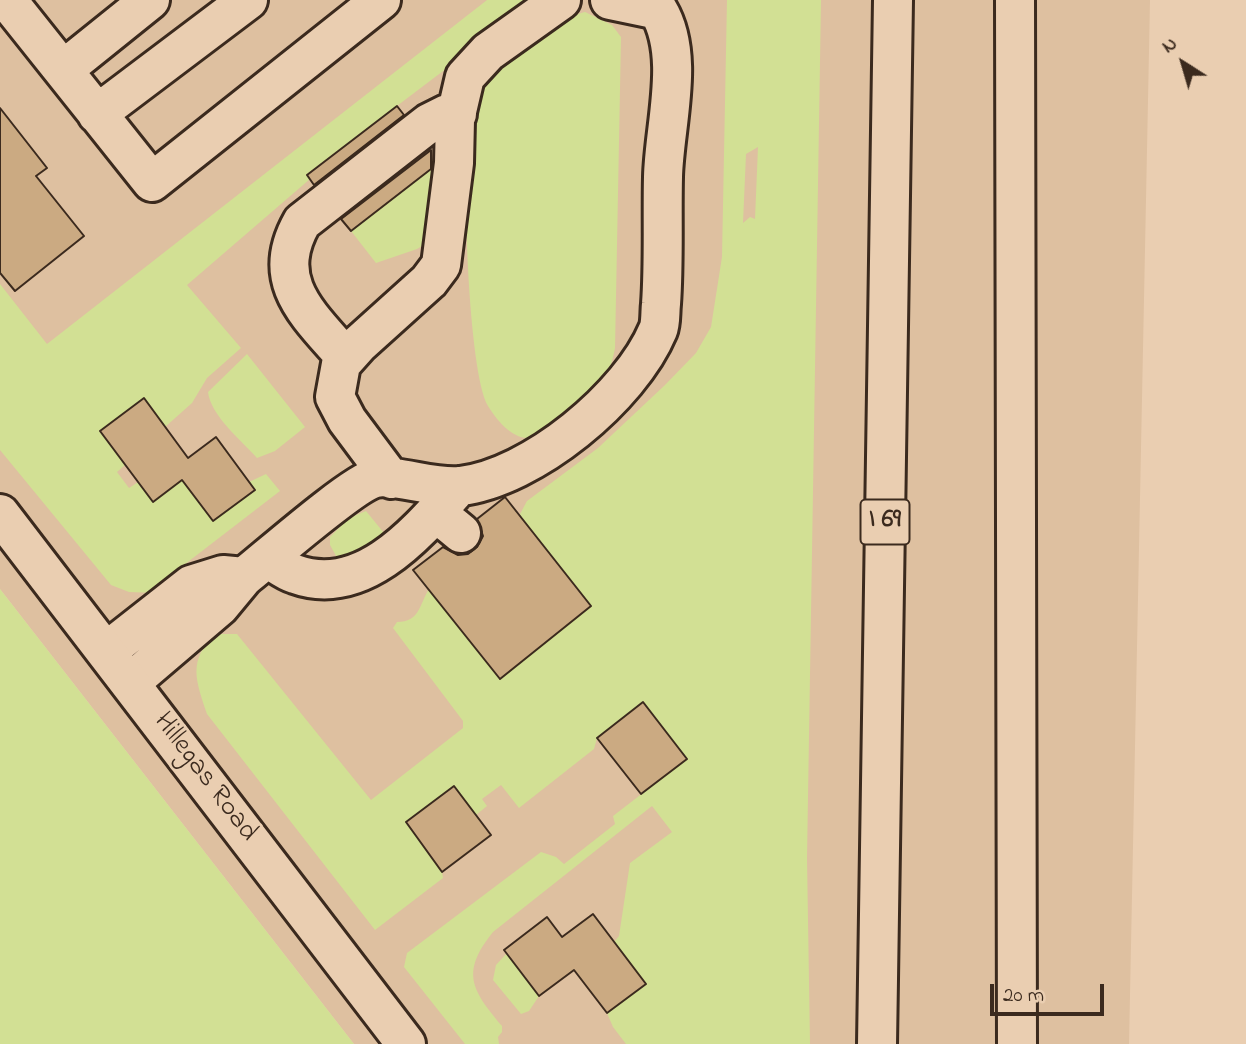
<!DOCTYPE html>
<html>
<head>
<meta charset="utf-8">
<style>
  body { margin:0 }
  #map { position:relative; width:1246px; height:1044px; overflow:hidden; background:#eaceb1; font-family:"Indie Flower",sans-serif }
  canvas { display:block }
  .north { position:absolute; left:1148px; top:28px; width:70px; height:70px; -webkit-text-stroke:5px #eaceb1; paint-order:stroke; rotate:323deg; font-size:19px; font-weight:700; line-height:28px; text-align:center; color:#3b2a1e }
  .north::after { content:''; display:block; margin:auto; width:24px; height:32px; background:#3b2a1e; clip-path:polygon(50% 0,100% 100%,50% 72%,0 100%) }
  .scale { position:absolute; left:990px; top:984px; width:114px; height:32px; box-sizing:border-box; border:4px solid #3b2a1e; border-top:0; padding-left:9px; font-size:21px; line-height:24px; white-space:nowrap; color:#3b2a1e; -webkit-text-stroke:5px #eaceb1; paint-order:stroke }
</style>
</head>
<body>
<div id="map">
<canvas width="1246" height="1044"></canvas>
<div class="north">N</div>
<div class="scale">20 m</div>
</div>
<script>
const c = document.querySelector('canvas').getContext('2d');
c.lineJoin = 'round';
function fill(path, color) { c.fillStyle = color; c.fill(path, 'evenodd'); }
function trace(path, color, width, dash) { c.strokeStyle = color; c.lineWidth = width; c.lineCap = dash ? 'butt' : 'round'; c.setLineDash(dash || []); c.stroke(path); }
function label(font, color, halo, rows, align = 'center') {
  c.font = font + ' "Indie Flower",sans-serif'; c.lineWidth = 5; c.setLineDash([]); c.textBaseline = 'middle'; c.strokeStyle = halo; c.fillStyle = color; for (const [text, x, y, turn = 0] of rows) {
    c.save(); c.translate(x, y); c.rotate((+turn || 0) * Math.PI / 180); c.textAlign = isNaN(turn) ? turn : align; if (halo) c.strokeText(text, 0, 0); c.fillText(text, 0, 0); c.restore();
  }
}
fill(new Path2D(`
  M0 0H1150L1129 1044H354L0 589Z`), '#dec0a0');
fill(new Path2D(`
  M487 0H537L307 174 310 179 187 285 241 348 207 378 192 403 165 427 144 398 100 431 125 465 117 472 129 488 138 482 153 502 182 480 254 490 249 482 266 474 280 491 154 588 157 593 129 592 111 585 0 450V284L47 344Z
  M727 0H821L807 858 810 1044H626L613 1027 607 1013 646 984 614 942 619 936 630 863 672 832 652 806 493 932C460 973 472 990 502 1026V1032L498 1037 499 1044H465L404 967 407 953 541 852 556 857 564 864 615 824 613 816 687 759 643 702 597 738 594 749 519 808 501 785 482 799 487 806 476 815 454 787 406 822 442 872 443 878 375 930 207 714C196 681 187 660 216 634H237L371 800 463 728V721L393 628 397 622C420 622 419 605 429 589L500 678 591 606 519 516 527 501 598 448 665 385 696 353 711 327 722 257ZM758 147 755 219 750 217 743 223 746 154Z
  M585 12 612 25 621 37 615 348C612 364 607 378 597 392 587 406 546 438 528 438 511 438 496 419 488 406 468 372 462 172 468 127 470 112 477 90 484 76 492 58 565 16 585 12Z
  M440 162 430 241 417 249 376 263 351 231Z
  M247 354 305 427 275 451 257 458C241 440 211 416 208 392Z
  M366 511 384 533 377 546 340 563 330 545V537L349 518Z
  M0 589 354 1044H0Z
  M507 953 539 996 529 1011 521 1014 493 980 496 965Z`), '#d2e094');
const building = new Path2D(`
  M397 106 404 115 314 185 307 175Z
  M0 108 47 168 36 176 84 236 15 291 0 273Z
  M431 150V169L351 231 341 219Z
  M144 398 188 458 216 437 255 490 213 521 182 480 153 502 100 431Z
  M505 497 591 606 500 679 413 570 443 547 458 555 468 554 477 547 483 536 477 519Z
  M643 702 687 759 641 794 597 738Z
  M454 786 491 835 442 872 406 822Z
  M593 914 646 984 607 1013 574 970 539 996 504 950 547 917 562 937Z`);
fill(building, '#cbaa82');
trace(building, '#3b2a1e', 2);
const minor = new Path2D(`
  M7 0 152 182 381 0
  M63 70 150 0
  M97 114 248 0
  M346 358C309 315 268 282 302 222L429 123 447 114H457
  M391 479 347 420 335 397 341 364 358 345 429 281 441 265 454 163 455 120 465 77 488 52 561 0
  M430 519H444L461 533
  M267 558C276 563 285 571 295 574 363 599 419 531 459 486
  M244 577C268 558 352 484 375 478 395 474 435 489 460 486 532 478 630 397 658 330 661 323 660 312 661 304 664 262 662 219 663 177 664 126 686 56 658 10L610 0
  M107 651 191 585 223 575 244 577 220 606 131 682`);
const major = new Path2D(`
  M0 514 406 1044`);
const highway = new Path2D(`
  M1015 0 1017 1044
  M877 1044 893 0`);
trace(minor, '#3b2a1e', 44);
trace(major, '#3b2a1e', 44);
trace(highway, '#3b2a1e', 44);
trace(minor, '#eaceb1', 38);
trace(major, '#eaceb1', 38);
trace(highway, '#eaceb1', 38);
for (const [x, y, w] of [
  [885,522,49]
]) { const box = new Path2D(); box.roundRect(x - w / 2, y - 22.5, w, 45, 5); c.fillStyle = '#eaceb1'; c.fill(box); trace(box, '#3b2a1e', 2); }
label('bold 26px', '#3b2a1e', null, [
  ["I 69",885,522]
]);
label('28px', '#3b2a1e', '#eaceb1', [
  ["Hillegas Road",204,778,53]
]);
</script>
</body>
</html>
